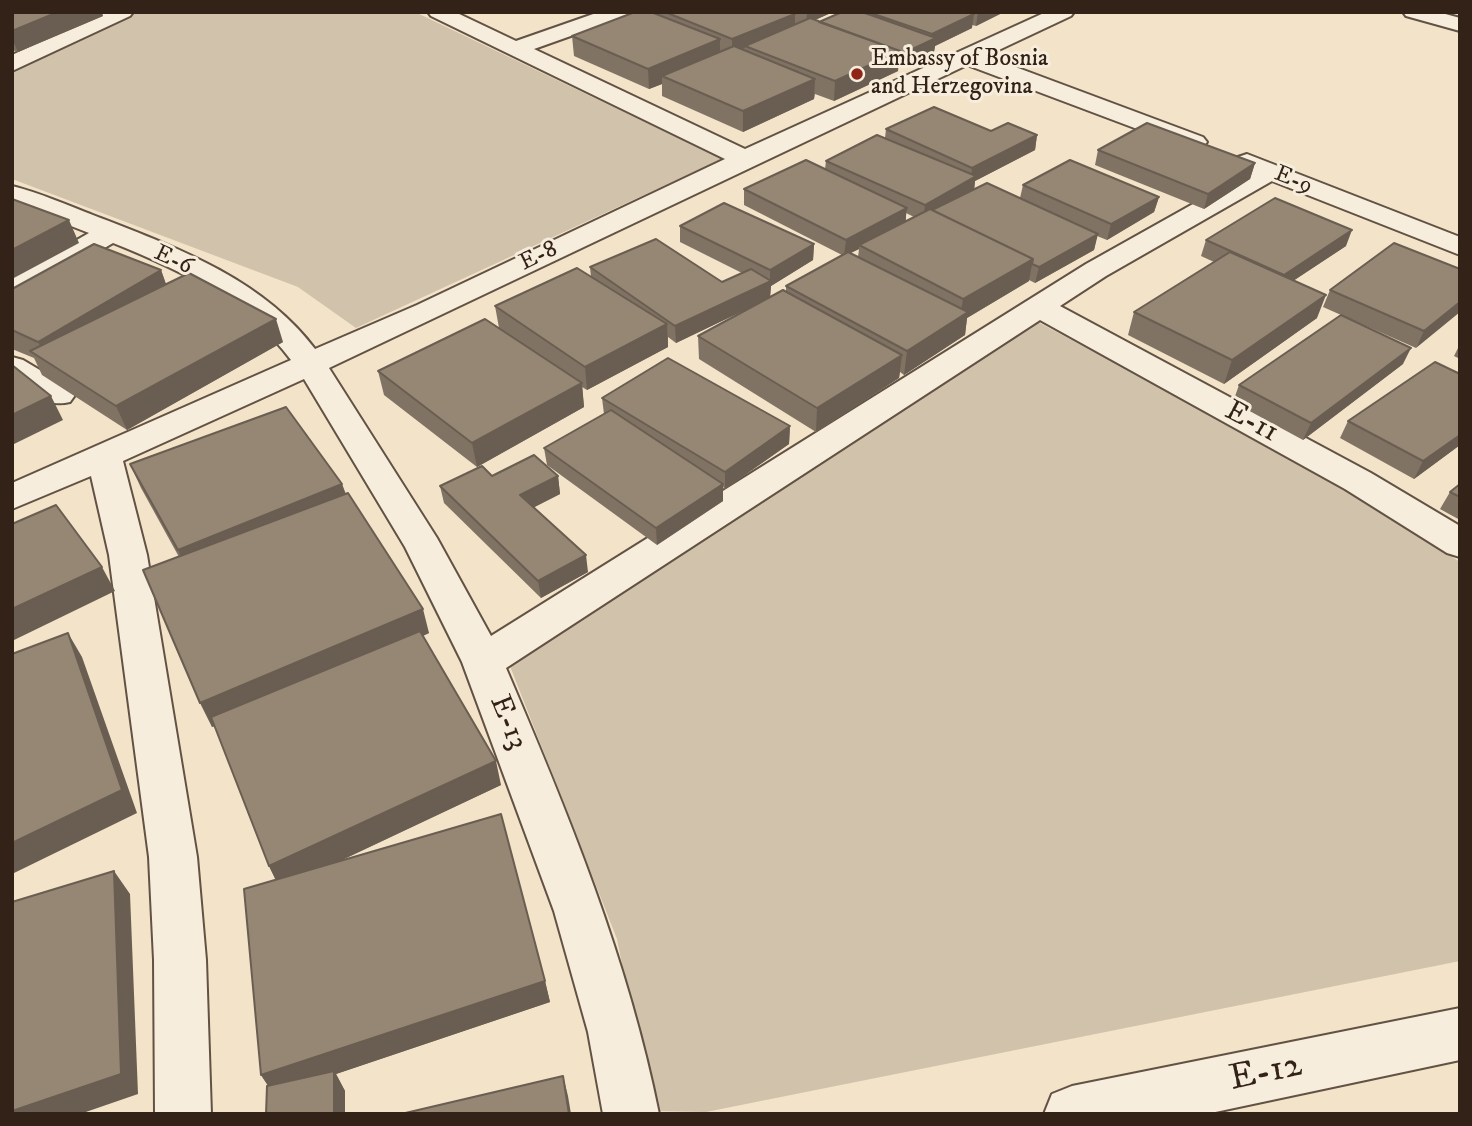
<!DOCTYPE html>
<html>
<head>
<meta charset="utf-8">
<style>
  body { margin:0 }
  #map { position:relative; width:1472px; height:1126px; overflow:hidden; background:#f2e3c9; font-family:"IM FELL DW Pica",serif }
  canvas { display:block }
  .frame { position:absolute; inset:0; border:14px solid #322217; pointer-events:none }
</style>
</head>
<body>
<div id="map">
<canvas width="1472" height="1126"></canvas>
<div class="frame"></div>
</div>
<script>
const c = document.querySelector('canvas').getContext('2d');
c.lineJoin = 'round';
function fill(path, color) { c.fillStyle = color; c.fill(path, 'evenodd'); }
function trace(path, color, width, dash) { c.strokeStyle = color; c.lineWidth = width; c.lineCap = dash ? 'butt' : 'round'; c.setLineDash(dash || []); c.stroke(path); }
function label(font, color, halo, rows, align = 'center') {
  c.font = font + ' "IM FELL DW Pica",serif'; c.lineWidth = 6; c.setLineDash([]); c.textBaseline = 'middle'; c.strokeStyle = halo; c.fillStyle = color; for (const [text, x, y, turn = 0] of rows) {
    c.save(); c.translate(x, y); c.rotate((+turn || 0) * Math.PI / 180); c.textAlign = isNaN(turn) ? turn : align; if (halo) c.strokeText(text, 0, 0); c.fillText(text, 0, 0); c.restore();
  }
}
fill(new Path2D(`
  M138 12H415L722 159 356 328 298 287 12 179V70Z
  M1036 321 1333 479 1460 562V961L706 1112 651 1111 617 939 506 656Z`), '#d1c2ab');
const minor = new Path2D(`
  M105 12H133L130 16 12 71V55Z
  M428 12H455L516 41 599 12H630L627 16 534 49 745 149 1046 12H1074L1071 16 986 56 1203 137 1207 142 1203 147 1194 150 1185 147 967 65 329 368 437 538 491 636 1086 264 1250 172 1238 167 1234 162 1238 157 1247 154 1460 237V255L1272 181 1106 276 1060 306 1371 473 1460 526V557L1447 553 1345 489 1040 320 506 668C568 813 628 959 659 1114H603L588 1032 554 911 462 662 405 547 304 379 123 461 147 555 197 857 206 960 211 1114H155L154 960 149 857 109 555 91 476 12 509V483L291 360C247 301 180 270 113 243L23 296 12 299V277L89 233 12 203V186C40 193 67 205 93 215 173 246 262 278 315 349L417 305 725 159 431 16Z
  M1403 12H1438L1460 18V31L1406 16Z
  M12 357 23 360 70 388 75 395 70 402C47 408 31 393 12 381Z
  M1460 1008V1060L1206 1114H1044L1052 1094 1072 1086Z`);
trace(minor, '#625244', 4);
fill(minor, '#f7eddc');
fill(new Path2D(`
  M12 12 103 16 18 52 12 50Z
  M657 12H833L815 20 819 22 842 12H1004L976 26 972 25V28L935 46 934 52 902 68 898 66V71L834 101 815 94 814 99 743 132 662 96V84L649 89 574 56 572 36 658 15Z
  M886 129 991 131 1037 135 1035 150 975 181 974 189 1020 198 1023 185 1159 197 1154 212 1107 240 1097 236 1094 250 1035 283 1029 280V281L967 318 965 335 904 375 900 372 899 378 816 432 699 359 698 336 751 307 676 343 668 337V347L587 390 582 387 584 407 477 467 384 395 378 371 499 328 495 306 591 277 590 267 722 282 742 273 680 242V226L814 244 813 260 771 286 770 297 786 291V286L842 255 744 205V189L825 169 826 161 885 138ZM906 213 914 217 906 221ZM859 249 858 257 851 253Z
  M1098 150 1255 163 1250 179 1204 209 1095 165Z
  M1206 240 1346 246 1294 280 1317 318 1224 384 1128 335 1134 312 1214 262 1201 256Z
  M1460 269 1416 348 1323 307 1330 290Z
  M161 270 166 284 283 342 127 430 42 375 34 358 12 349V289Z
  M1460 344V359L1454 356Z
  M1403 364 1303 440 1233 402 1239 385Z
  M602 398 790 426 789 444 725 489 723 487V501L657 545 547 465 544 448 604 414Z
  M1348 421 1460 445 1414 479 1340 438Z
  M130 464 342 484 346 494 429 633 423 636 501 785 338 862 545 981 550 1002 336 1074 345 1091V1114H266L268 1086 261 1075 276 880 269 866 215 726 212 727 179 557 141 488Z
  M492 476H558L560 494 534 507 588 572 541 598 444 503 440 486Z
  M1460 484V520L1440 509 1450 492Z`), '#817364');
fill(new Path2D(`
  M58 12H102L103 16 18 52 12 39V31Z
  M807 12H833L806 24Z
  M978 12H1004L976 26Z
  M795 14V28L745 46V48L732 53V39Z
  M974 14 972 28 935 46 934 52 902 68 904 53 931 40 932 34Z
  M720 39V59L662 76V84L649 89 648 69Z
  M900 51 898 71 834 101 835 81Z
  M815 79 814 99 743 132V111Z
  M1037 135 1035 150 975 181 974 192 923 221 925 205 971 179 972 168Z
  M1255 163 1250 179 1204 209 1208 194Z
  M1159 197 1154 212 1107 240 1111 224Z
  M907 208 905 224 859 245V249L844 256 846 240Z
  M69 220 79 243 12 279V250Z
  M1352 230 1346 246 1278 291 1284 275Z
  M1098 234 1094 250 1035 283 1039 267Z
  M814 244 813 260 771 286 770 298 676 343 675 326 770 282V270Z
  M1033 259 1029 281 967 318 965 335 904 375 907 351 960 317 963 299Z
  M161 270 169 293 49 363 38 342Z
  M1326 295 1317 318 1224 384 1232 360Z
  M1460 302V312L1416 348 1424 331Z
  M276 319 283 342 127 430 116 406Z
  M667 324 668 347 587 390 585 367Z
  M1411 348 1403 364 1303 440 1311 423Z
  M902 355 899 378 816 432 817 408Z
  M582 383 584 407 477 467 472 443Z
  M51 396 63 420 12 445V415Z
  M790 426 789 444 725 489V472Z
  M1460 435V445L1414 479 1423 461Z
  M558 476 560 494 523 513 520 495Z
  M342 484 350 508 189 575 178 550Z
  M723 484V501L657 545 656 528Z
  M586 555 588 572 541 598 538 581Z
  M102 567 115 591 12 641V609Z
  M423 609 429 633 212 727 200 703Z
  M68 633 82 657 137 813 12 874V843Z
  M496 761 501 785 280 889 269 866Z
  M114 871 130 894 138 1094 80 1114H12V1111Z
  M545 981 550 1002 336 1074 345 1091V1114H334L274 1094 261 1075Z
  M563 1076 568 1096 571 1114H569Z`), '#695e51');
const building = new Path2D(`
  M12 12H58L12 31Z
  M635 12H651L720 39 648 69 572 36Z
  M665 12H791L795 14 732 39Z
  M842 12H862L936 38 904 53 898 51H900L819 22Z
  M868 12H967L974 14 932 34Z
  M810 18 900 51 835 81 745 46Z
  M734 46 815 79 743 111 662 76Z
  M934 107 991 131 1008 123 1037 135 972 168 886 129Z
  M1147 123 1255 163 1208 194 1098 150Z
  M877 135 976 176 925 205 826 161Z
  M806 160 907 208 846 240 744 189Z
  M1070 160 1159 197 1111 224 1023 185Z
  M987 183 1098 234 1039 267 1032 264 1033 259 932 210Z
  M1275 198 1352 230 1284 275 1206 240Z
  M12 199 69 220 12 250Z
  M724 203 814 244 770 270 680 226Z
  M930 209 1033 259 963 299 859 245Z
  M656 239 722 282 751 269 771 281 675 326 590 267Z
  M1394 243 1460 269V302L1424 331 1330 290Z
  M94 244 161 270 38 342 12 330V289Z
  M848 252 968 312 907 351 786 286Z
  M1230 252 1326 295 1232 360 1134 312Z
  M577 268 667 324 585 367 495 306Z
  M189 273 276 319 116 406 30 351Z
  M783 290 902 355 817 408 698 336Z
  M1341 315 1411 348 1311 423 1239 385Z
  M485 319 582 383 472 443 378 371Z
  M668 358 790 426 725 472 602 398Z
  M1435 362 1460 374V435L1423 461 1348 421Z
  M12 365 51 396 12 415Z
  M286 407 342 484 178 550 130 464Z
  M611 410 723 484 656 528 544 448Z
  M534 455 558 476 520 495 586 555 538 581 440 486 482 466 492 476Z
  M1460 484V497L1450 492Z
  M348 493 423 609 200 703 143 570Z
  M56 505 102 567 12 609V524Z
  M420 631 496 761 269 866 211 717Z
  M68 633 122 790 12 843V654Z
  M501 814 545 981 261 1075 244 889Z
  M114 871 121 1074 12 1111V902Z
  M334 1071V1114H266L267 1086Z
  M563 1076 569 1114H401Z`);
fill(building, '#968674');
trace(building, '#695e51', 2);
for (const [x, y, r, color] of [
  [857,74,7,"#8f2418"]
]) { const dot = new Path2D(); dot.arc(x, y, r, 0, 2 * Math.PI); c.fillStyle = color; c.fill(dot); trace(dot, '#f7eddc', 2.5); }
label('24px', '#322217', '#f7eddc', [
  ["Embassy of Bosnia",871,60],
  ["and Herzegovina",871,88]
], 'left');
label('24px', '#322217', '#f7eddc', [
  ["E-9",1293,181,22],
  ["E-8",539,257,-26],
  ["E-6",173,261,25]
]);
label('30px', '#322217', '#f7eddc', [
  ["E-11",1251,423,28],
  ["E-13",507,723,68]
]);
label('37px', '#322217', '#f7eddc', [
  ["E-12",1266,1074,-12]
]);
</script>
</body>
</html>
